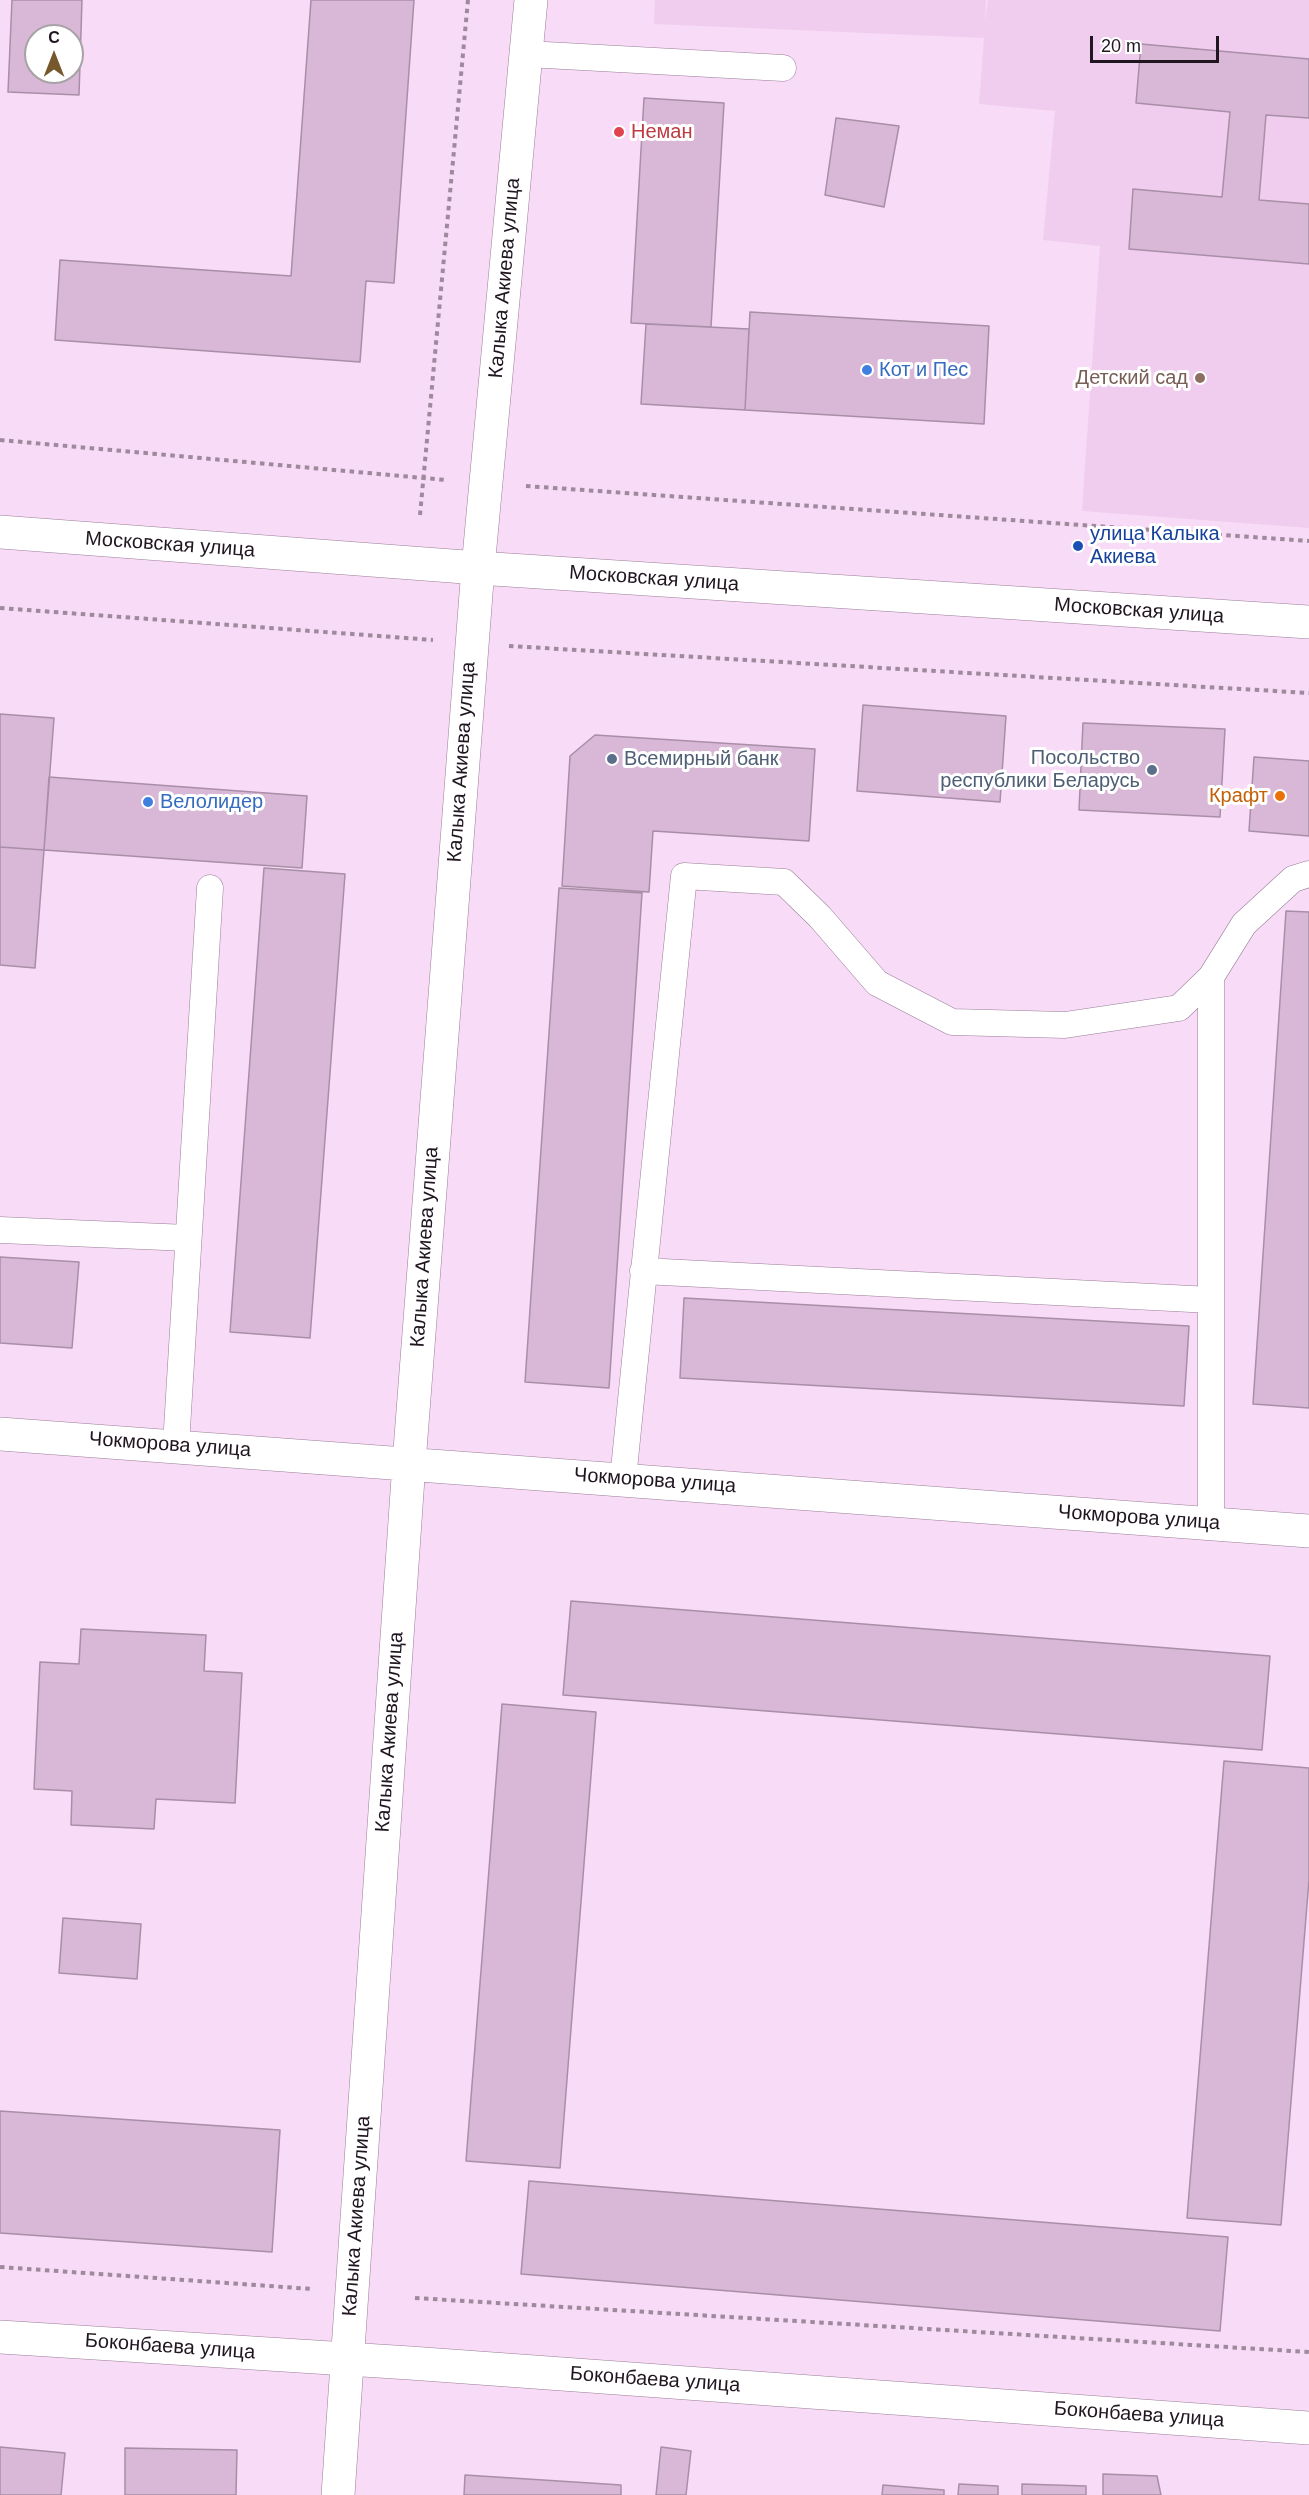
<!DOCTYPE html>
<html>
<head>
<meta charset="utf-8">
<style>
  body { margin:0 }
  #map { position:relative; width:1309px; height:2495px; overflow:hidden; background:#f8dbf6; font-family:Helvetica,sans-serif }
  canvas { display:block }
  .north { position:absolute; left:24px; top:24px; width:60px; height:60px; box-sizing:border-box; background:#fff; border:2px solid #a6a2a6; border-radius:50%; rotate:0deg; font-size:16px; font-weight:700; line-height:24px; text-align:center; color:#201620 }
  .north::after { content:''; display:block; margin:auto; width:21px; height:27px; background:#77582d; clip-path:polygon(50% 0,100% 100%,50% 72%,0 100%) }
  .scale { position:absolute; left:1090px; top:36px; width:129px; height:27px; box-sizing:border-box; border:3px solid #201620; border-top:0; padding-left:8px; font-size:18px; line-height:21px; white-space:nowrap; color:#201620; -webkit-text-stroke:4px #fff; paint-order:stroke }
</style>
</head>
<body>
<div id="map">
<canvas width="1309" height="2495"></canvas>
<div class="north">С</div>
<div class="scale">20 m</div>
</div>
<script>
const c = document.querySelector('canvas').getContext('2d');
c.lineJoin = 'round';
function fill(path, color) { c.fillStyle = color; c.fill(path, 'evenodd'); }
function trace(path, color, width, dash) { c.strokeStyle = color; c.lineWidth = width; c.lineCap = dash ? 'butt' : 'round'; c.setLineDash(dash || []); c.stroke(path); }
function label(font, color, halo, rows, align = 'center') {
  c.font = font + ' Helvetica,sans-serif'; c.lineWidth = 6; c.setLineDash([]); c.textBaseline = 'middle'; c.strokeStyle = halo; c.fillStyle = color; for (const [text, x, y, turn = 0] of rows) {
    c.save(); c.translate(x, y); c.rotate((+turn || 0) * Math.PI / 180); c.textAlign = isNaN(turn) ? turn : align; if (halo) c.strokeText(text, 0, 0); c.fillText(text, 0, 0); c.restore();
  }
}
fill(new Path2D(`
  M655 0H986L985 23 988 0H1309V528L1082 511 1100 246 1043 240 1055 111 979 104 984 38 654 24Z`), '#f0cdee');
const building = new Path2D(`
  M12 0H82L79 95 8 92ZM36 36H72V72H36Z
  M311 0H414L394 283 366 281 360 362 55 340 60 260 291 276Z
  M1141 44 1309 59V118L1266 115 1259 200 1309 204V264L1129 249 1133 189 1222 197 1230 112 1136 103Z
  M644 98 724 103 711 327 631 323Z
  M836 118 899 126 884 207 825 195Z
  M750 312 989 326 984 424 745 410Z
  M646 324 749 329 745 410 641 404Z
  M863 705 1006 716 1000 802 857 791Z
  M0 714 54 718 44 850 0 847Z
  M1083 723 1225 729 1220 817 1079 810Z
  M595 735 815 749 809 841 653 831 649 892 562 886 570 756Z
  M1254 757 1309 761V836L1249 831Z
  M49 777 307 796 302 868 44 850Z
  M0 847 44 850 35 968 0 965Z
  M264 868 345 874 310 1338 230 1332Z
  M559 888 642 893 609 1388 525 1382Z
  M1286 911 1309 912V1408L1253 1404Z
  M0 1257 79 1262 72 1348 0 1343Z
  M684 1298 1189 1326 1184 1406 680 1378Z
  M571 1601 1270 1656 1262 1750 563 1695Z
  M81 1629 206 1635 204 1671 242 1673 235 1803 156 1799 154 1829 71 1825 72 1791 34 1789 40 1662 79 1664Z
  M502 1704 596 1712 560 2168 466 2161Z
  M1224 1761 1309 1768V1880L1281 2225 1187 2218Z
  M63 1918 141 1924 137 1979 59 1973Z
  M0 2111 280 2130 272 2252 0 2233Z
  M529 2181 1228 2237 1220 2331 521 2274Z
  M0 2447 65 2453 61 2495H0Z
  M661 2447 691 2451 686 2495H656Z
  M125 2448 237 2450 236 2495H125Z
  M1103 2474 1157 2476 1161 2495H1103Z
  M465 2475 621 2485V2495H464Z
  M959 2484 998 2486V2495H958Z
  M1022 2484 1086 2486V2495H1022Z
  M883 2485 944 2490V2495H882Z`);
fill(building, '#d8b8d6');
trace(building, '#a98ea7', 1.5);
const lane = new Path2D(`
  M527 54 783 68
  M1211 977V1524
  M0 1230 188 1238
  M643 1271 1211 1300
  M176 1445 210 888
  M623 1479 684 876 784 882 820 917 877 983 952 1022 1065 1025 1179 1008 1211 977 1244 924 1293 879 1309 874`);
const street = new Path2D(`
  M0 1434 1309 1531
  M338 2495 409 1463 478 568`);
const secondary = new Path2D(`
  M0 532 478 568 1309 622
  M478 568 531 0
  M0 2337 410 2363 1309 2428`);
trace(lane, '#997e97', 27);
trace(street, '#997e97', 34);
trace(secondary, '#997e97', 34);
trace(new Path2D(`
  M0 440 446 480
  M526 486 1309 541
  M420 515 468 0
  M0 608 433 640
  M509 646 1309 693
  M0 2267 312 2289
  M415 2298 1309 2352`), '#9e899d', 4, [4.5, 4.5]);
trace(lane, '#fff', 26);
trace(street, '#fff', 33);
trace(secondary, '#fff', 33);
for (const [x, y, r, color] of [
  [619,132,6,"#e0444e"],
  [867,370,6,"#3f7fe0"],
  [1200,378,6,"#8d6e63"],
  [1078,546,6,"#1a4fb4"],
  [612,759,6,"#5c6f8a"],
  [1152,770,6,"#5c6f8a"],
  [1280,796,6,"#e8710a"],
  [148,802,6,"#3f7fe0"]
]) { const dot = new Path2D(); dot.arc(x, y, r, 0, 2 * Math.PI); c.fillStyle = color; c.fill(dot); trace(dot, '#fff', 2); }
label('20px', '#be3a42', '#fff', [
  ["Неман",631,132]
], 'left');
label('20px', '#201620', '#fff', [
  ["Калыка Акиева улица",505,278,-85],
  ["Московская улица",170,545,4],
  ["Московская улица",654,579,4],
  ["Московская улица",1139,611,4],
  ["Калыка Акиева улица",462,762,-86],
  ["Калыка Акиева улица",425,1247,-86],
  ["Чокморова улица",170,1445,4],
  ["Чокморова улица",655,1481,4],
  ["Чокморова улица",1139,1518,4],
  ["Калыка Акиева улица",390,1732,-86],
  ["Калыка Акиева улица",357,2216,-86],
  ["Боконбаева улица",170,2347,4],
  ["Боконбаева улица",655,2380,4],
  ["Боконбаева улица",1139,2415,4]
]);
label('20px', '#366cbe', '#fff', [
  ["Кот и Пес",879,370],
  ["Велолидер",160,802]
], 'left');
label('20px', '#785e54', '#fff', [
  ["Детский сад",1188,378]
], 'right');
label('20px', '#164399', '#fff', [
  ["улица Калыка",1090,534],
  ["Акиева",1090,557]
], 'left');
label('20px', '#4e5e75', '#fff', [
  ["Посольство",1140,758],
  ["республики Беларусь",1140,781],
  ["Всемирный банк",624,759,"left"]
], 'right');
label('20px', '#c56008', '#fff', [
  ["Крафт",1268,796]
], 'right');
</script>
</body>
</html>
